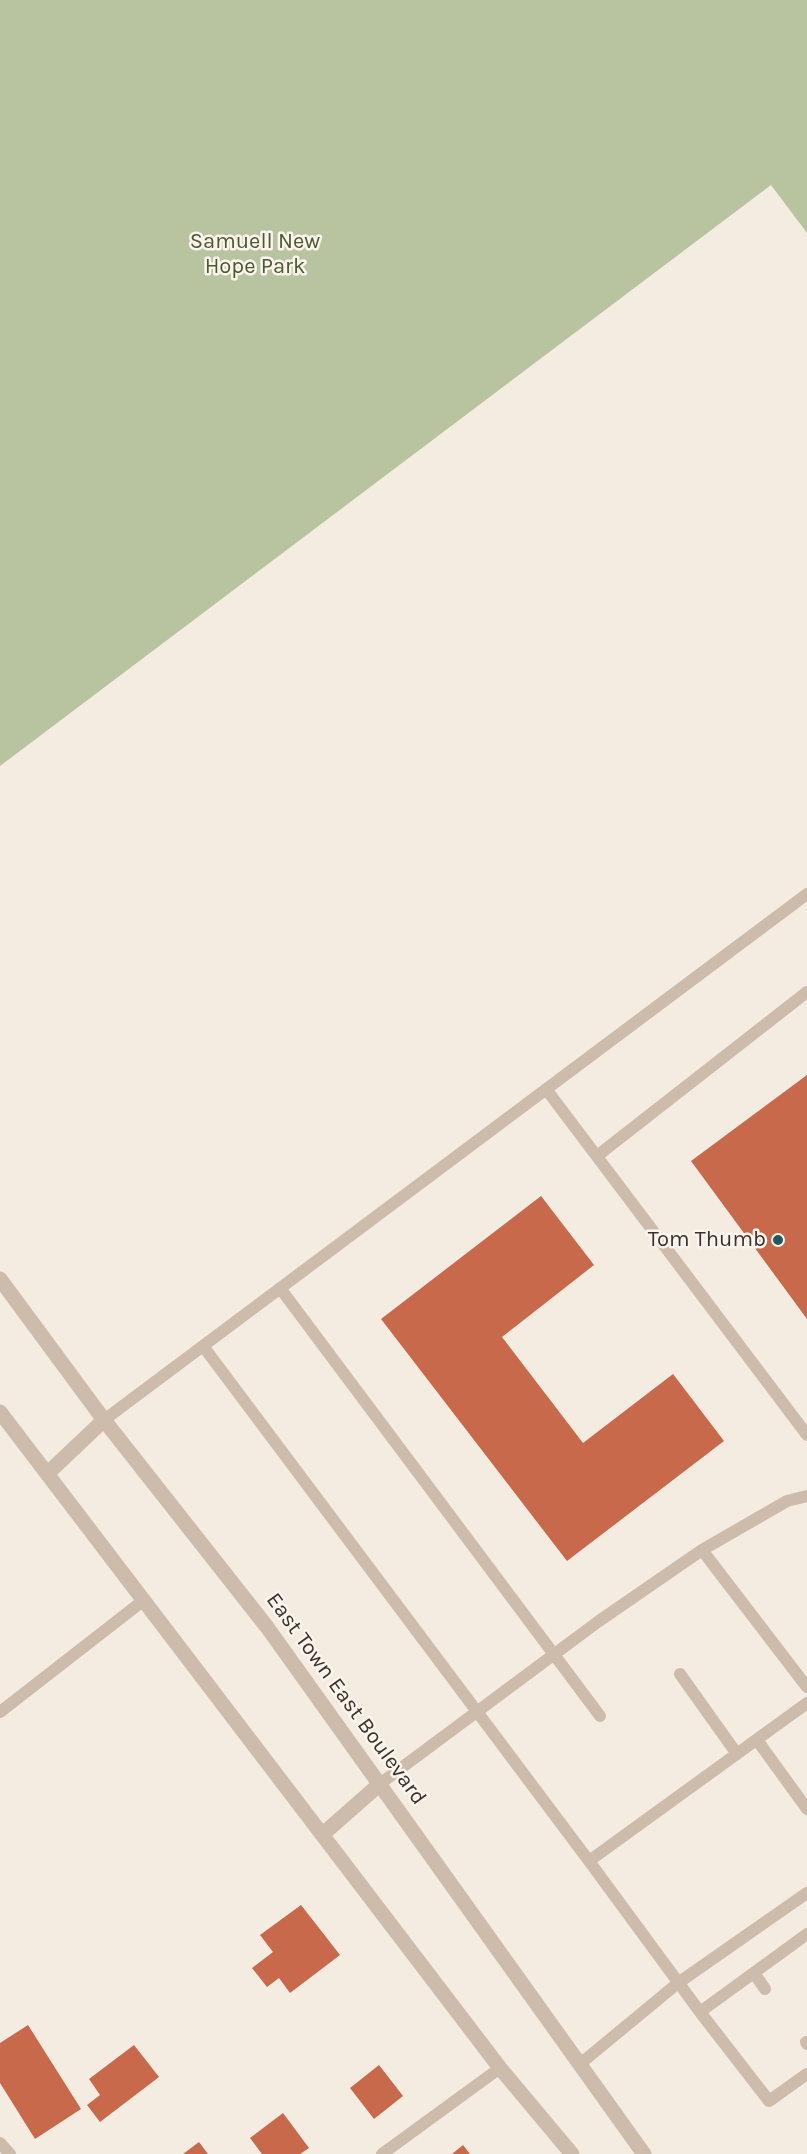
<!DOCTYPE html>
<html>
<head>
<meta charset="utf-8">
<style>
  body { margin:0 }
  canvas { display:block; background:#f4ebe1 }
</style>
</head>
<body>
<canvas width="807" height="2154"></canvas>
<script>
const c = document.querySelector('canvas').getContext('2d');
c.lineJoin = 'round';
function fill(path, color) { c.fillStyle = color; c.fill(path, 'evenodd'); }
function trace(path, color, width, dash) { c.strokeStyle = color; c.lineWidth = width; c.lineCap = dash ? 'butt' : 'round'; c.setLineDash(dash || []); c.stroke(path); }
function label(font, color, halo, rows, align = 'center') {
  c.font = font + ' Karla,sans-serif'; c.lineWidth = 5; c.setLineDash([]); c.textBaseline = 'middle'; c.strokeStyle = halo; c.fillStyle = color; for (const [text, x, y, turn = 0] of rows) {
    c.save(); c.translate(x, y); c.rotate((+turn || 0) * Math.PI / 180); c.textAlign = isNaN(turn) ? turn : align; if (halo) c.strokeText(text, 0, 0); c.fillText(text, 0, 0); c.restore();
  }
}
fill(new Path2D(`
  M0 0H807V233L771 185 0 766Z`), '#b8c4a0');
fill(new Path2D(`
  M807 1075V1319L691 1161Z
  M541 1196 594 1265 502 1337 583 1443 673 1374 724 1441 567 1561 381 1319Z
  M301 1905 340 1955 290 1993 279 1978 267 1987 252 1968 273 1952 260 1935Z
  M28 2025 81 2109 35 2139 0 2083V2043Z
  M134 2045 159 2077 100 2122 87 2105 100 2095 89 2079Z
  M379 2065 403 2096 374 2119 350 2088Z
  M283 2113 309 2148 300 2154H262L250 2138Z
  M199 2142 208 2154H183Z
  M463 2145 470 2154H452Z`), '#c8694b');
trace(new Path2D(`
  M546 1089 807 1435
  M597 1156 807 992
  M280 1288 600 1716
  M203 1346 589 1861 700 2012 769 2101 807 2074
  M104 1420 807 894
  M702 1550 807 1687
  M680 1674 737 1754
  M0 1712 144 1600
  M757 1740 807 1809
  M381 1783 599 1621 702 1550 787 1501 807 1496
  M589 1861 807 1703
  M754 1973 765 1989
  M700 2012 807 1934
  M806 2042 807 2044
  M580 2064 678 1983 807 1893
  M0 2143 10 2154
  M382 2154 500 2068`), '#cdbbac', 12);
trace(new Path2D(`
  M0 1279 104 1420 267 1627 644 2154
  M0 1412 500 2068 572 2154
  M48 1473 104 1420
  M323 1834 381 1783`), '#cdbbac', 15);
for (const [x, y, r, color] of [
  [778,1240,6,"#1f5a5e"]
]) { const dot = new Path2D(); dot.arc(x, y, r, 0, 2 * Math.PI); c.fillStyle = color; c.fill(dot); trace(dot, '#fbf5ee', 2); }
label('22px', '#4a5a2e', '#fbf5ee', [
  ["Samuell New",255,242],
  ["Hope Park",255,267]
]);
label('22px', '#3b302b', '#fbf5ee', [
  ["Tom Thumb",766,1240]
], 'right');
label('22px', '#3b302b', '#fbf5ee', [
  ["East Town East Boulevard",346,1699,54]
]);
</script>
</body>
</html>
